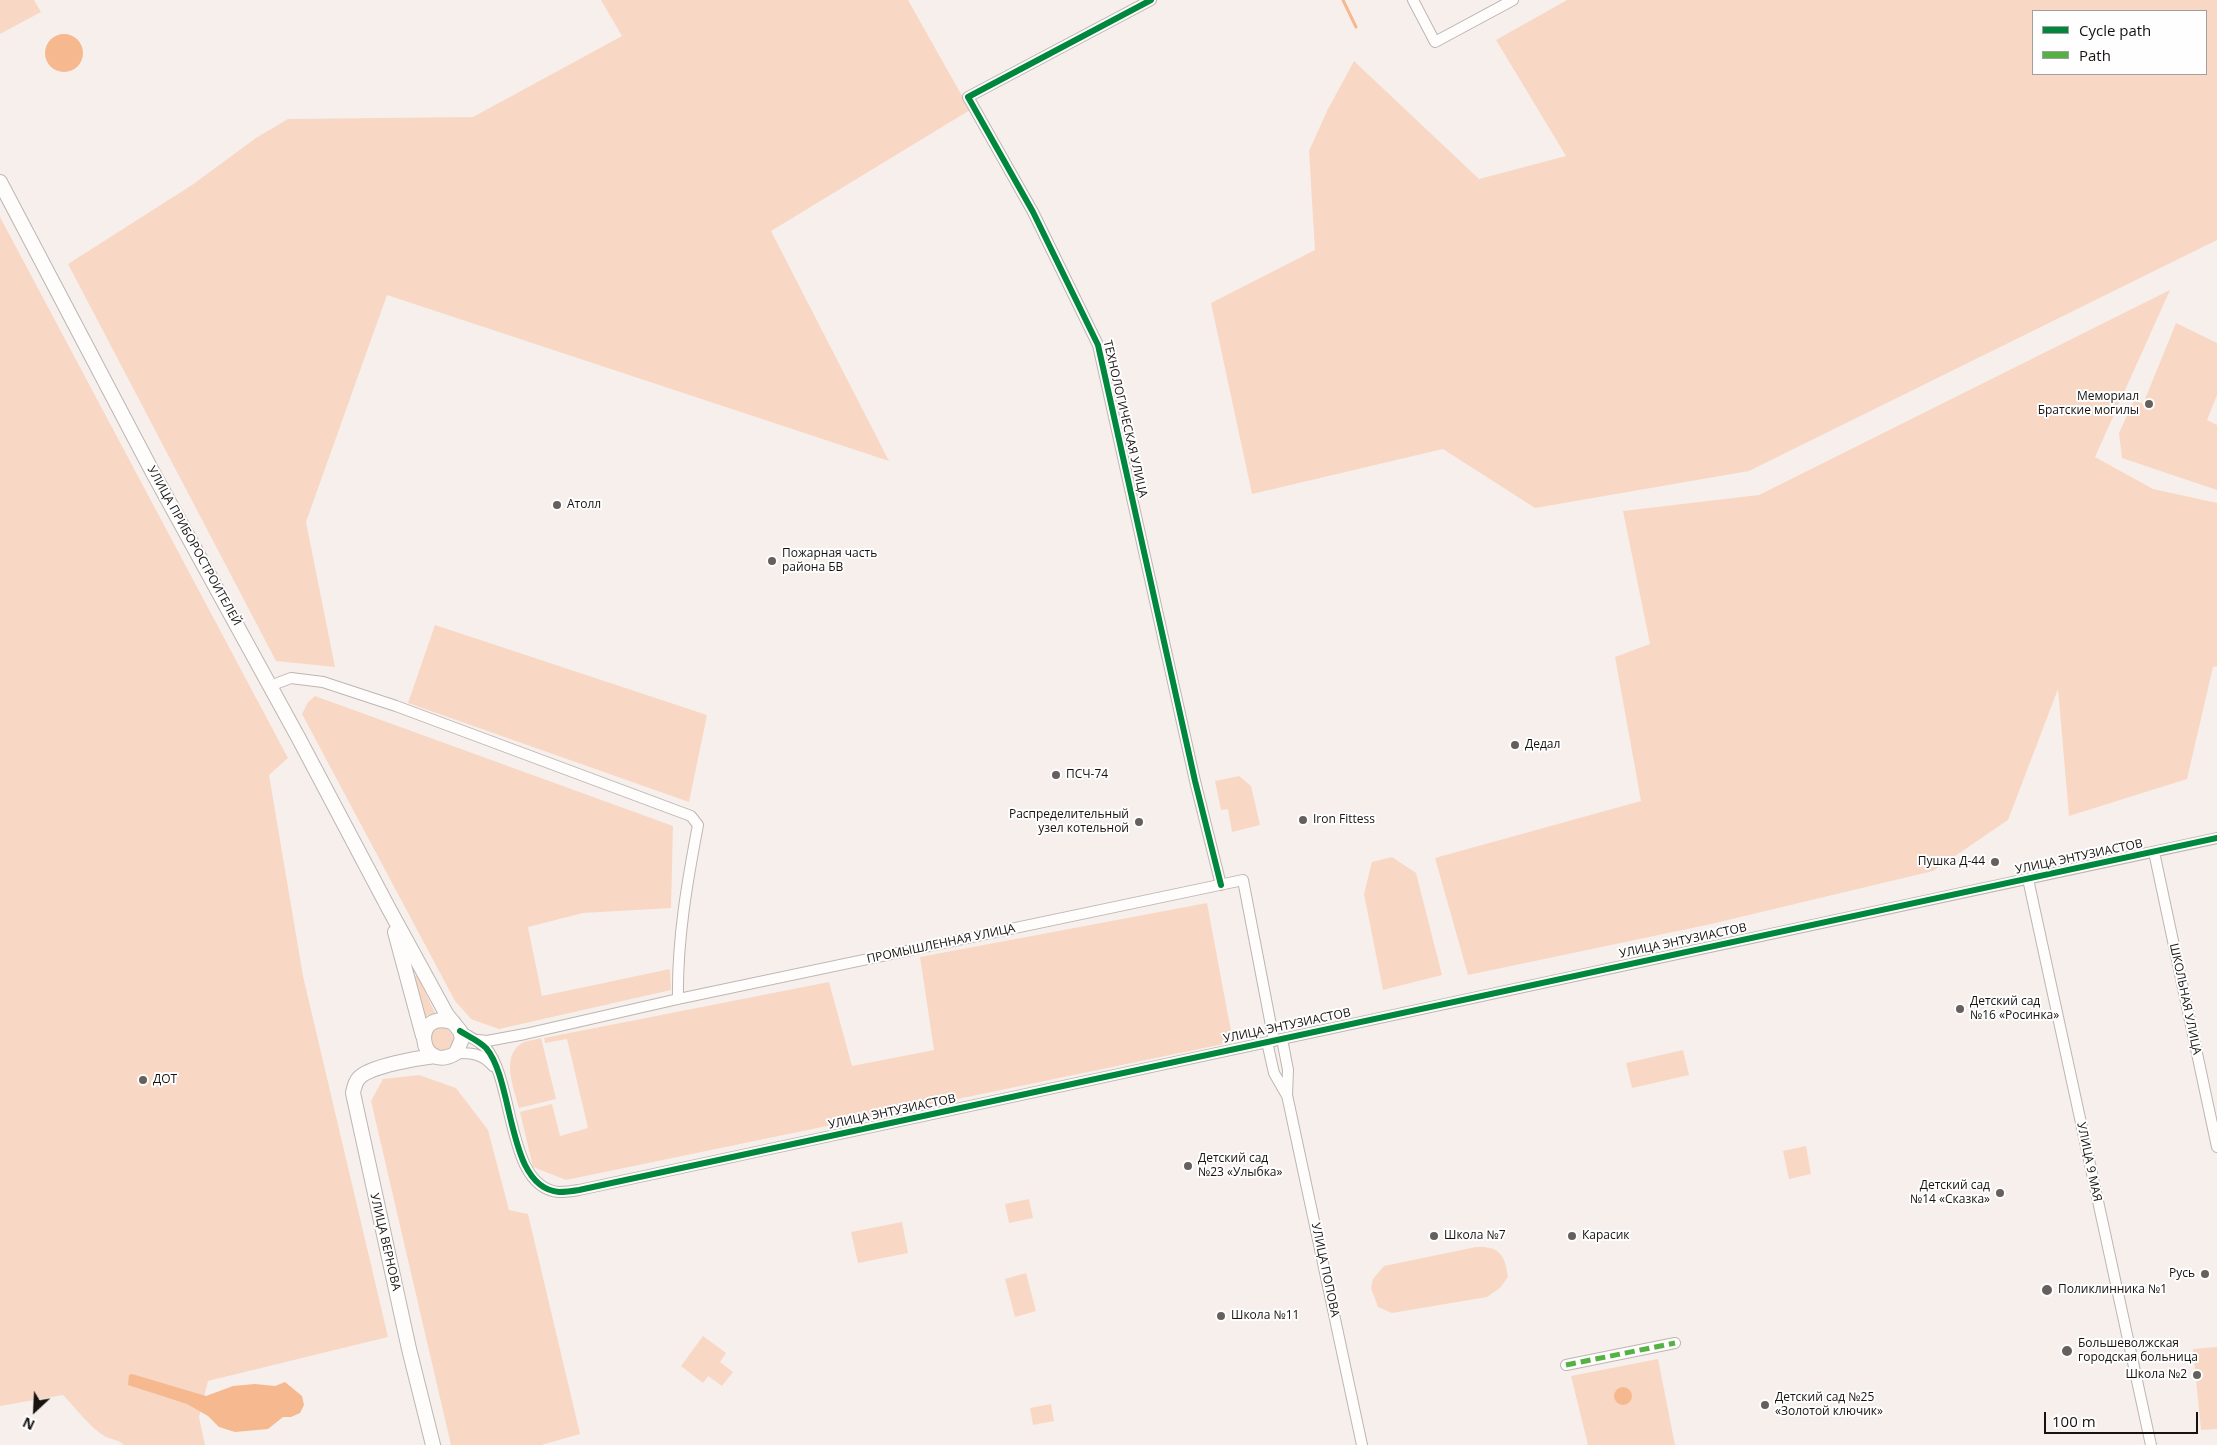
<!DOCTYPE html>
<html>
<head>
<meta charset="utf-8">
<style>
  body { margin:0 }
  #map { position:relative; width:2217px; height:1445px; overflow:hidden; background:#f7efeb; font-family:"Open Sans",sans-serif }
  canvas { display:block }
  .legend { position:absolute; left:2032px; top:10px; width:175px; height:65px; box-sizing:border-box; background:#fefefe; border:1px solid #a2a09f; margin:0; padding:6px 9px; list-style:none; font-size:15px; color:#171210 }
  .legend li { display:flex; align-items:center; gap:10px; height:25px }
  .legend b { width:25px; border:1px solid #a2a09f }
  .north { position:absolute; left:10px; top:1385px; width:50px; height:50px; -webkit-text-stroke:4px #fefefe; paint-order:stroke; rotate:205deg; font-size:14px; font-weight:700; line-height:20px; text-align:center; color:#171210 }
  .north::after { content:''; display:block; margin:auto; width:18px; height:22px; background:#171210; clip-path:polygon(50% 0,100% 100%,50% 72%,0 100%) }
  .scale { position:absolute; left:2044px; top:1412px; width:154px; height:22px; box-sizing:border-box; border:2px solid #171210; border-top:0; padding-left:6px; font-size:15px; line-height:18px; white-space:nowrap; color:#171210; -webkit-text-stroke:4px #fefefe; paint-order:stroke }
</style>
</head>
<body>
<div id="map">
<canvas width="2217" height="1445"></canvas>
<ul class="legend">
<li><b style="height:6px;background:#00873e"></b>Cycle path</li>
<li><b style="height:6px;background:#55b144"></b>Path</li>
</ul>
<div class="north">N</div>
<div class="scale">100 m</div>
</div>
<script>
const c = document.querySelector('canvas').getContext('2d');
c.lineJoin = 'round';
function fill(path, color) { c.fillStyle = color; c.fill(path, 'evenodd'); }
function trace(path, color, width, dash) { c.strokeStyle = color; c.lineWidth = width; c.lineCap = dash ? 'butt' : 'round'; c.setLineDash(dash || []); c.stroke(path); }
function label(font, color, halo, rows, align = 'center') {
  c.font = font + ' "Open Sans",sans-serif'; c.lineWidth = 4; c.setLineDash([]); c.textBaseline = 'middle'; c.strokeStyle = halo; c.fillStyle = color; for (const [text, x, y, turn = 0] of rows) {
    c.save(); c.translate(x, y); c.rotate((+turn || 0) * Math.PI / 180); c.textAlign = isNaN(turn) ? turn : align; if (halo) c.strokeText(text, 0, 0); c.fillText(text, 0, 0); c.restore();
  }
}
fill(new Path2D(`
  M0 0H34L41 12 0 34Z
  M601 0H908L970 110 771 231 889 461 387 295 306 522 335 667 276 661 68 264 192 185 256 138 288 119 473 117 622 36Z
  M1567 0H2217V240L1749 471 1535 508 1443 449 1252 494 1211 303 1315 250 1309 151 1327 111 1354 61 1479 179 1566 156 1496 40ZM2033 11H2206V74H2033Z
  M0 217 288 758 269 775 303 976 388 1337 208 1381 199 1417 205 1445H124C119 1440 113 1440 106 1437 90 1428 76 1408 63 1395L0 1406Z
  M2170 290 2095 457 2153 489 2217 503V666L2213 667 2187 779 2069 816 2058 689 2008 820 1933 871 1711 924 1468 975 1435 858 1641 801 1615 657 1650 644 1623 511 1759 495Z
  M2176 323 2217 343V395L2207 420 2217 425V490L2122 458 2119 433 2134 400 2143 404Z
  M435 625 707 715 689 802 408 703Z
  M315 696 673 826 671 908 583 913 528 927 542 996 670 969 671 990 499 1029 471 1019 455 1001 302 714 308 702Z
  M1239 776 1251 786 1260 825 1232 832 1228 809 1221 810 1215 781Z
  M1392 857 1416 873 1442 975 1383 990 1364 894 1372 862Z
  M1207 903 1233 1042 566 1180 533 1167 520 1112 552 1104 560 1136 588 1128 567 1039 545 1043 544 1038 829 982 852 1066 934 1050 920 957Z
  M417 975 435 1013 424 1017 415 976Z
  M431 1039a11 11 0 1 1 22 0a11 11 0 1 1-22 0Z
  M541 1038 556 1099 519 1108C514 1088 500 1057 522 1043 528 1040 535 1040 541 1038Z
  M1683 1050 1689 1075 1632 1088 1626 1063Z
  M419 1075 456 1088 488 1130 509 1210 528 1214 580 1434 541 1445H451L371 1101 383 1079Z
  M1806 1146 1811 1174 1789 1179 1783 1151Z
  M1029 1199 1033 1218 1009 1223 1005 1204Z
  M902 1222 908 1253 858 1263 851 1232Z
  M1476 1247C1500 1246 1505 1255 1508 1277L1500 1288 1487 1297 1392 1313 1378 1307 1371 1288 1373 1279 1384 1266Z
  M1026 1273 1036 1311 1015 1317 1005 1279Z
  M703 1336 726 1353 720 1362 733 1372 722 1386 708 1376 703 1383 681 1366Z
  M2217 1347V1429L2201 1430 2193 1349Z
  M1658 1359 1675 1445H1588L1571 1376Z
  M1051 1404 1054 1421 1033 1425 1030 1408Z`), '#f8d8c4');
fill(new Path2D(`
  M45 53a19 19 0 1 1 38 0a19 19 0 1 1-38 0Z
  M132 1374 206 1396 233 1386 255 1384 275 1386 285 1382 302 1396 304 1405 300 1413 291 1417H283L268 1429 235 1432 219 1427 208 1416 187 1404 128 1385 129 1375Z
  M1614 1396a9 9 0 1 1 18 0a9 9 0 1 1-18 0Z`), '#f6b98f');
trace(new Path2D(`
  M1343 0 1356 27`), '#f6b98f', 3);
const minor = new Path2D(`
  M1151 0 968 97 1033 212 1098 345 1195 781 1221 885
  M1413 0 1435 42 1513 0
  M270 686 291 678 323 682 396 706 691 816 698 825C687 883 677 940 678 999
  M2154 852 2217 1147
  M2028 879 2151 1445
  M460 1031C469 1037 478 1040 486 1048 515 1082 506 1188 559 1192 566 1192 573 1191 579 1190L2217 838
  M1282 1039 1288 1070 1287 1095 1362 1445
  M478 1040 487 1041 525 1034 678 999 1243 880 1274 1041
  M1267 1042 1274 1073 1286 1094
  M456 1053C471 1053 482 1053 493 1066
  M1566 1365 1675 1343`);
const major = new Path2D(`
  M0 182 152 471 298 737 389 909 447 1015 460 1031 462 1039 456 1053C418 1076 410 1006 454 1023
  M395 932 423 1036
  M433 1445 409 1349 353 1093C354 1088 355 1082 359 1078 370 1066 418 1058 435 1056`);
trace(minor, '#bcb6b2', 12);
trace(major, '#bcb6b2', 16);
trace(minor, '#fefdfc', 10);
trace(major, '#fefdfc', 14);
trace(new Path2D(`
  M1566 1365 1675 1343`), '#55b144', 5, [10, 5]);
trace(new Path2D(`
  M1151 0 968 97 1033 212 1098 345 1195 781 1221 885
  M460 1031C469 1037 478 1040 486 1048 515 1082 506 1188 559 1192 566 1192 573 1191 579 1190L2217 838`), '#00873e', 6);
for (const [x, y, r, color] of [
  [2149,404,5,"#655f5d"],
  [557,505,5,"#655f5d"],
  [772,561,5,"#655f5d"],
  [1515,745,5,"#655f5d"],
  [1056,775,5,"#655f5d"],
  [1303,820,5,"#655f5d"],
  [1139,822,5,"#655f5d"],
  [1995,862,5,"#655f5d"],
  [1960,1009,5,"#655f5d"],
  [143,1080,5,"#655f5d"],
  [1188,1166,5,"#655f5d"],
  [2000,1193,5,"#655f5d"],
  [1434,1236,5,"#655f5d"],
  [1572,1236,5,"#655f5d"],
  [2205,1274,5,"#655f5d"],
  [2047,1290,6,"#655f5d"],
  [1221,1316,5,"#655f5d"],
  [2067,1351,6,"#655f5d"],
  [2197,1375,5,"#655f5d"],
  [1765,1405,5,"#655f5d"]
]) { const dot = new Path2D(); dot.arc(x, y, r, 0, 2 * Math.PI); c.fillStyle = color; c.fill(dot); trace(dot, '#fefefe', 2); }
label('12px', '#171210', '#fefefe', [
  ["Мемориал",2139,397,"right"],
  ["Братские могилы",2139,411,"right"],
  ["Атолл",567,505],
  ["Пожарная часть",782,554],
  ["района БВ",782,568],
  ["Дедал",1525,745],
  ["ПСЧ-74",1066,775],
  ["Распределительный",1129,815,"right"],
  ["узел котельной",1129,829,"right"],
  ["Iron Fittess",1313,820],
  ["Пушка Д-44",1985,862,"right"],
  ["Детский сад",1970,1002],
  ["№16 «Росинка»",1970,1016],
  ["ДОТ",153,1080],
  ["Детский сад",1198,1159],
  ["№23 «Улыбка»",1198,1173],
  ["Детский сад",1990,1186,"right"],
  ["№14 «Сказка»",1990,1200,"right"],
  ["Школа №7",1444,1236],
  ["Карасик",1582,1236],
  ["Русь",2195,1274,"right"],
  ["Поликлинника №1",2058,1290],
  ["Школа №11",1231,1316],
  ["Большеволжская",2078,1344],
  ["городская больница",2078,1358],
  ["Школа №2",2187,1375,"right"],
  ["Детский сад №25",1775,1398],
  ["«Золотой ключик»",1775,1412]
], 'left');
label('12px', '#171210', '#fefefe', [
  ["ТЕХНОЛОГИЧЕСКАЯ УЛИЦА",1125,419,77],
  ["УЛИЦА ПРИБОРОСТРОИТЕЛЕЙ",194,546,61],
  ["УЛИЦА ЭНТУЗИАСТОВ",2079,857,-12],
  ["УЛИЦА ЭНТУЗИАСТОВ",1683,941,-12],
  ["ПРОМЫШЛЕННАЯ УЛИЦА",941,944,-12],
  ["ШКОЛЬНАЯ УЛИЦА",2185,999,78],
  ["УЛИЦА ЭНТУЗИАСТОВ",1287,1026,-12],
  ["УЛИЦА ЭНТУЗИАСТОВ",892,1112,-12],
  ["УЛИЦА 9 МАЯ",2089,1162,78],
  ["УЛИЦА ВЕРНОВА",385,1242,77],
  ["УЛИЦА ПОПОВА",1325,1270,78]
]);
</script>
</body>
</html>
